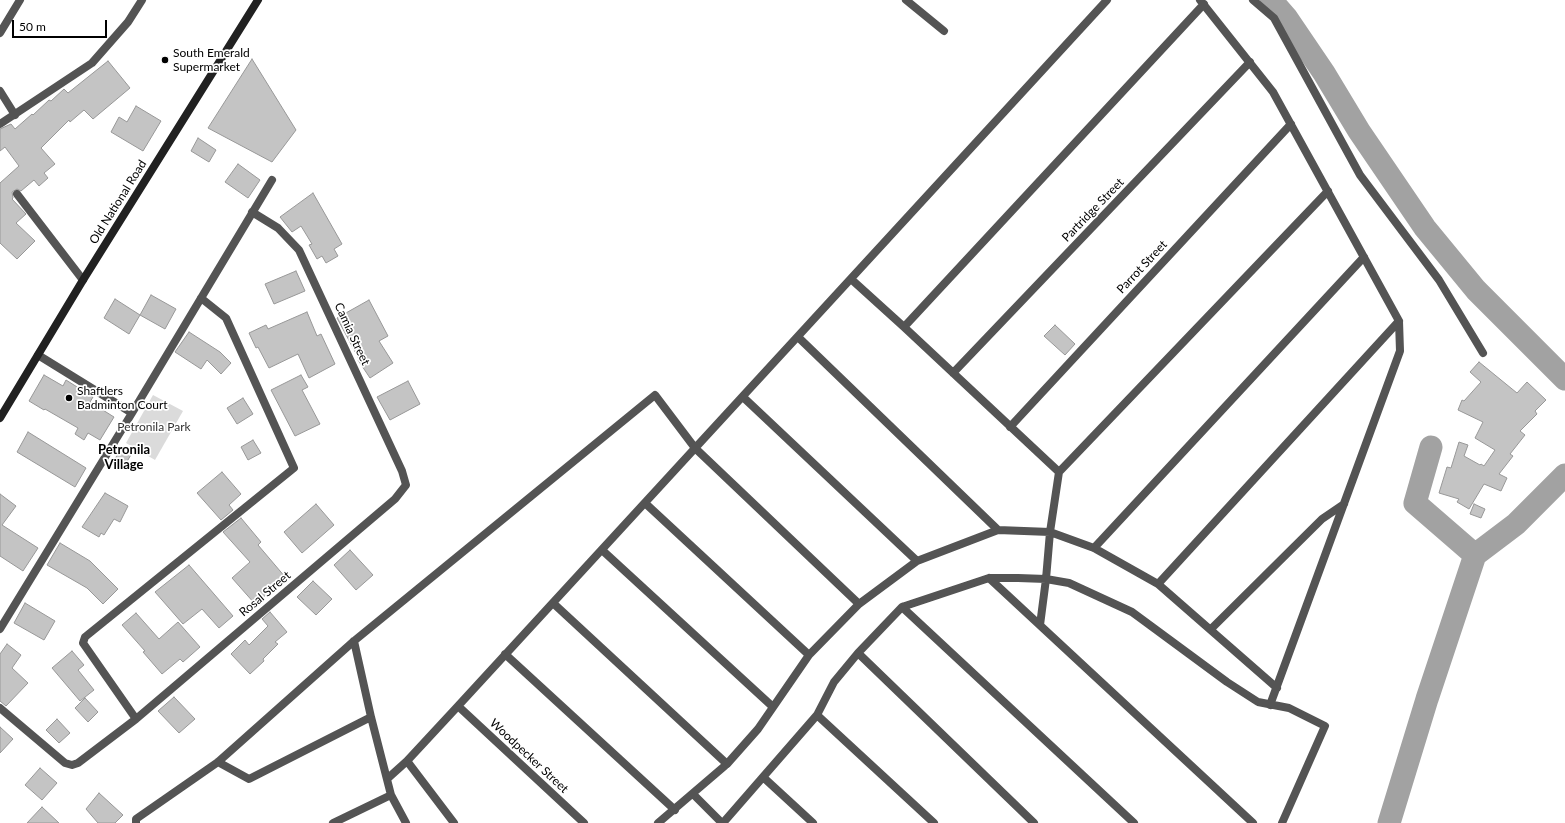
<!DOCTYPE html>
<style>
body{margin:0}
#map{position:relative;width:1565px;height:823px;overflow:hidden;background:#fff;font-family:Lato,sans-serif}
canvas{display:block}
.scale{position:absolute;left:12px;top:20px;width:95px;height:18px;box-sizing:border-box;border:2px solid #000;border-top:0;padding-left:5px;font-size:12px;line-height:14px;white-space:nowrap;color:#000;-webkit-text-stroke:3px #fff;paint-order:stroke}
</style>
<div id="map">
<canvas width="1565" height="823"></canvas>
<div class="scale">50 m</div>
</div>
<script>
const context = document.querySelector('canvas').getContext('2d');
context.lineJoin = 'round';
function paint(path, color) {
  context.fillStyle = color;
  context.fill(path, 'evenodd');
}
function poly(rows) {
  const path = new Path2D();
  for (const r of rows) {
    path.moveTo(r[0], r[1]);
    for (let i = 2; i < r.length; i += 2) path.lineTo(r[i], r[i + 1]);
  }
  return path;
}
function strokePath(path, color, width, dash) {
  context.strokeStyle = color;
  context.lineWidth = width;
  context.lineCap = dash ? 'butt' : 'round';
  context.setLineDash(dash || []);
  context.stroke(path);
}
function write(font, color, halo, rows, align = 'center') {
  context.font = font + ' Lato,sans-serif';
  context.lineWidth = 3.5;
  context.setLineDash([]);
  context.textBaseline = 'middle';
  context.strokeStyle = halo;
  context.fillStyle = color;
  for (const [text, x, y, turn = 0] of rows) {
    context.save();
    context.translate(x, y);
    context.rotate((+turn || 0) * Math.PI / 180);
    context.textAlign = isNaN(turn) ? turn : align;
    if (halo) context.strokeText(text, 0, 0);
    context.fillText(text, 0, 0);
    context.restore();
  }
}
const green = poly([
 [153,395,183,411,155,460,126,443]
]);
const river = poly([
 [1271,0,1286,17,1324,73,1359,131,1425,228,1476,290,1565,379],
 [1431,447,1415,503,1475,555,1516,524,1565,475],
 [1389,823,1427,699,1475,555]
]);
const building = poly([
 [252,59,296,130,272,162,208,128,252,59],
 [108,61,130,88,93,119,84,110,70,122,69,120,41,148,55,164,44,173,48,178,39,186,34,180,21,191,17,189,12,192,13,198,12,199,26,214,16,223,35,241,17,259,0,243,0,183,19,166,5,147,0,151,0,129,11,124,15,129,32,114,33,115,49,100,51,101,64,89,68,93,108,61],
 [136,106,161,121,143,151,111,132,119,117,127,122,136,106],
 [198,138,216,150,209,162,191,151,198,138],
 [238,164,260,180,248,198,225,182,238,164],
 [313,193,342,244,334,249,338,256,326,263,322,256,317,259,309,245,312,244,301,226,292,232,280,217,313,193],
 [296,271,305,291,274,304,265,284,296,271],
 [151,295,176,309,165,329,140,315,151,295],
 [115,299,140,315,129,334,104,318,115,299],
 [369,300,388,336,379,341,393,363,370,378,358,360,359,359,337,318,369,300],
 [307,312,317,336,321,334,335,364,309,378,298,354,269,368,258,347,256,348,249,333,266,325,268,329,307,312],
 [1055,325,1075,344,1065,355,1044,336,1055,325],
 [189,332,220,352,231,363,221,374,207,360,201,369,175,352,189,332],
 [1479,362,1517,393,1527,382,1546,400,1535,411,1537,414,1520,431,1525,435,1510,454,1513,456,1499,474,1507,478,1501,491,1484,484,1469,509,1457,502,1459,499,1439,493,1447,467,1451,468,1459,442,1468,445,1464,456,1480,465,1481,464,1484,466,1495,450,1475,438,1483,422,1458,410,1462,400,1464,401,1481,382,1470,372,1479,362],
 [44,375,63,386,66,380,93,397,90,402,114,417,100,440,88,433,84,440,75,434,78,428,45,409,44,410,29,401,44,375],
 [301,375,308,387,302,390,320,424,295,436,271,390,301,375],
 [408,381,420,404,390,420,377,397,408,381],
 [243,398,253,414,237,424,227,408,243,398],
 [28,432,86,468,75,487,17,452,28,432],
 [253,440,261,453,248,460,241,447,253,440],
 [121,448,132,453,125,465,115,459,121,448],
 [222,472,241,494,229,505,233,510,221,520,197,493,222,472],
 [105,493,128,506,120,522,114,519,104,535,101,533,99,537,82,527,105,493],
 [0,494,16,506,2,525,38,548,23,571,0,556,0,494],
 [316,504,334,525,302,553,284,532,316,504],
 [1474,504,1485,509,1481,518,1470,514,1474,504],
 [241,518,261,542,258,545,286,578,255,604,232,578,250,562,223,532,241,518],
 [60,543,90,561,118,589,103,604,87,588,47,565,60,543],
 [350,550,373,575,356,590,334,565,350,550],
 [189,565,233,616,219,628,202,609,183,624,155,592,189,565],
 [313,581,332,599,316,615,297,597,313,581],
 [25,603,55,621,44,640,14,623,25,603],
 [270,612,287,632,275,642,278,644,263,659,264,661,250,674,231,654,245,640,249,645,268,626,262,619,270,612],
 [136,613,159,639,178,622,200,647,183,662,180,659,162,674,143,652,145,651,122,625,136,613],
 [7,644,21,655,12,668,28,683,6,706,0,701,0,654,7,644],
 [72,651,84,665,78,670,94,690,80,701,52,668,72,651],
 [174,697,195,719,179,733,158,711,174,697],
 [85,698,98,712,88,722,75,708,85,698],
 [57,719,70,733,59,743,46,730,57,719],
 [0,727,13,739,0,753,0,727],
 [40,768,57,783,42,800,25,785,40,768],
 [99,793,123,815,115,823,98,823,86,809,99,793],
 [42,807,59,823,27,823,42,807]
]);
const street = poly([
 [906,0,944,31],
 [1200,0,1273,92,1399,321,1400,351,1270,705],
 [1253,0,1274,18,1360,175,1439,280,1483,353],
 [0,33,20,0],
 [0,91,15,115],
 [0,124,92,63,128,22,142,0],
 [17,194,83,280],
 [851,279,904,327,1059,472,1050,532,1046,579,1040,625],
 [904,327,1204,4],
 [798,337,998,530],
 [38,355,132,413],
 [953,373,1250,62],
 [743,397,917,561],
 [1010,427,1291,124],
 [1059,472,1328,191],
 [645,503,809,655],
 [1094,548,1364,257],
 [602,550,773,707],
 [989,578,1253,823],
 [1158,584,1399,321],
 [553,603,727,764],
 [902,607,1134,823],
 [0,629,132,413,272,180],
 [1211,629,1322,519,1344,504],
 [354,641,371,717,391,795,406,823],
 [858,653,1034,823],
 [505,654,675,810],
 [458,706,584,823],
 [0,708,65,763,72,765,78,763,136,719,395,499,406,485,402,471,299,250,278,228,252,212],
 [817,715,934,823],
 [136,719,83,643,85,637,294,468,226,318,201,298],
 [407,761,454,823],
 [218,762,249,779,371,717],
 [763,777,813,823],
 [387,779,407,761,458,706,1107,0],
 [693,794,722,823],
 [136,823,136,819,218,762,354,641,655,395,695,448,859,604],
 [333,823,391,795],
 [658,823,727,764,758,729,809,655,859,604,917,561,998,530,1050,532,1094,548,1158,584,1277,688],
 [723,823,817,715,834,682,858,653,902,607,989,578,1018,578,1046,579,1069,583,1132,612,1227,682,1258,702,1289,708,1325,726,1282,823]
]);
const secondary = poly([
 [0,418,83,280,258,0]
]);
const markers = [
 [165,60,4,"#000"],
 [69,398,4,"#000"]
];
const poiNames = [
 ["South Emerald",173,53],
 ["Supermarket",173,67],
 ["Shaftlers",77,391],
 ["Badminton Court",77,405]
];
const streetNames = [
 ["Old National Road",118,202,-58],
 ["Partridge Street",1093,210,-46],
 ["Parrot Street",1142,267,-47],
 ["Camia Street",352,334,65],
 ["Rosal Street",265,594,-40],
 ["Woodpecker Street",529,756,43]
];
const parkNames = [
 ["Petronila Park",154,427]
];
const neighbourhoodNames = [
 ["Petronila",124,450],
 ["Village",124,465]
];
paint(green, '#dbdbdb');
strokePath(river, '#a2a2a2', 23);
paint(building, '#c4c4c4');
strokePath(building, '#989898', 1);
strokePath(street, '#545454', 8);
strokePath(secondary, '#212121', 8);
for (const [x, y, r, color] of markers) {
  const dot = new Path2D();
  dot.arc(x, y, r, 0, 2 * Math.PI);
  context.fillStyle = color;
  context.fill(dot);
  strokePath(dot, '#fff', 1.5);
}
write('12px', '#000', '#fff', poiNames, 'left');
write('12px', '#000', '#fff', streetNames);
write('12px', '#323232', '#fff', parkNames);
write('bold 13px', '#000', '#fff', neighbourhoodNames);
</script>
